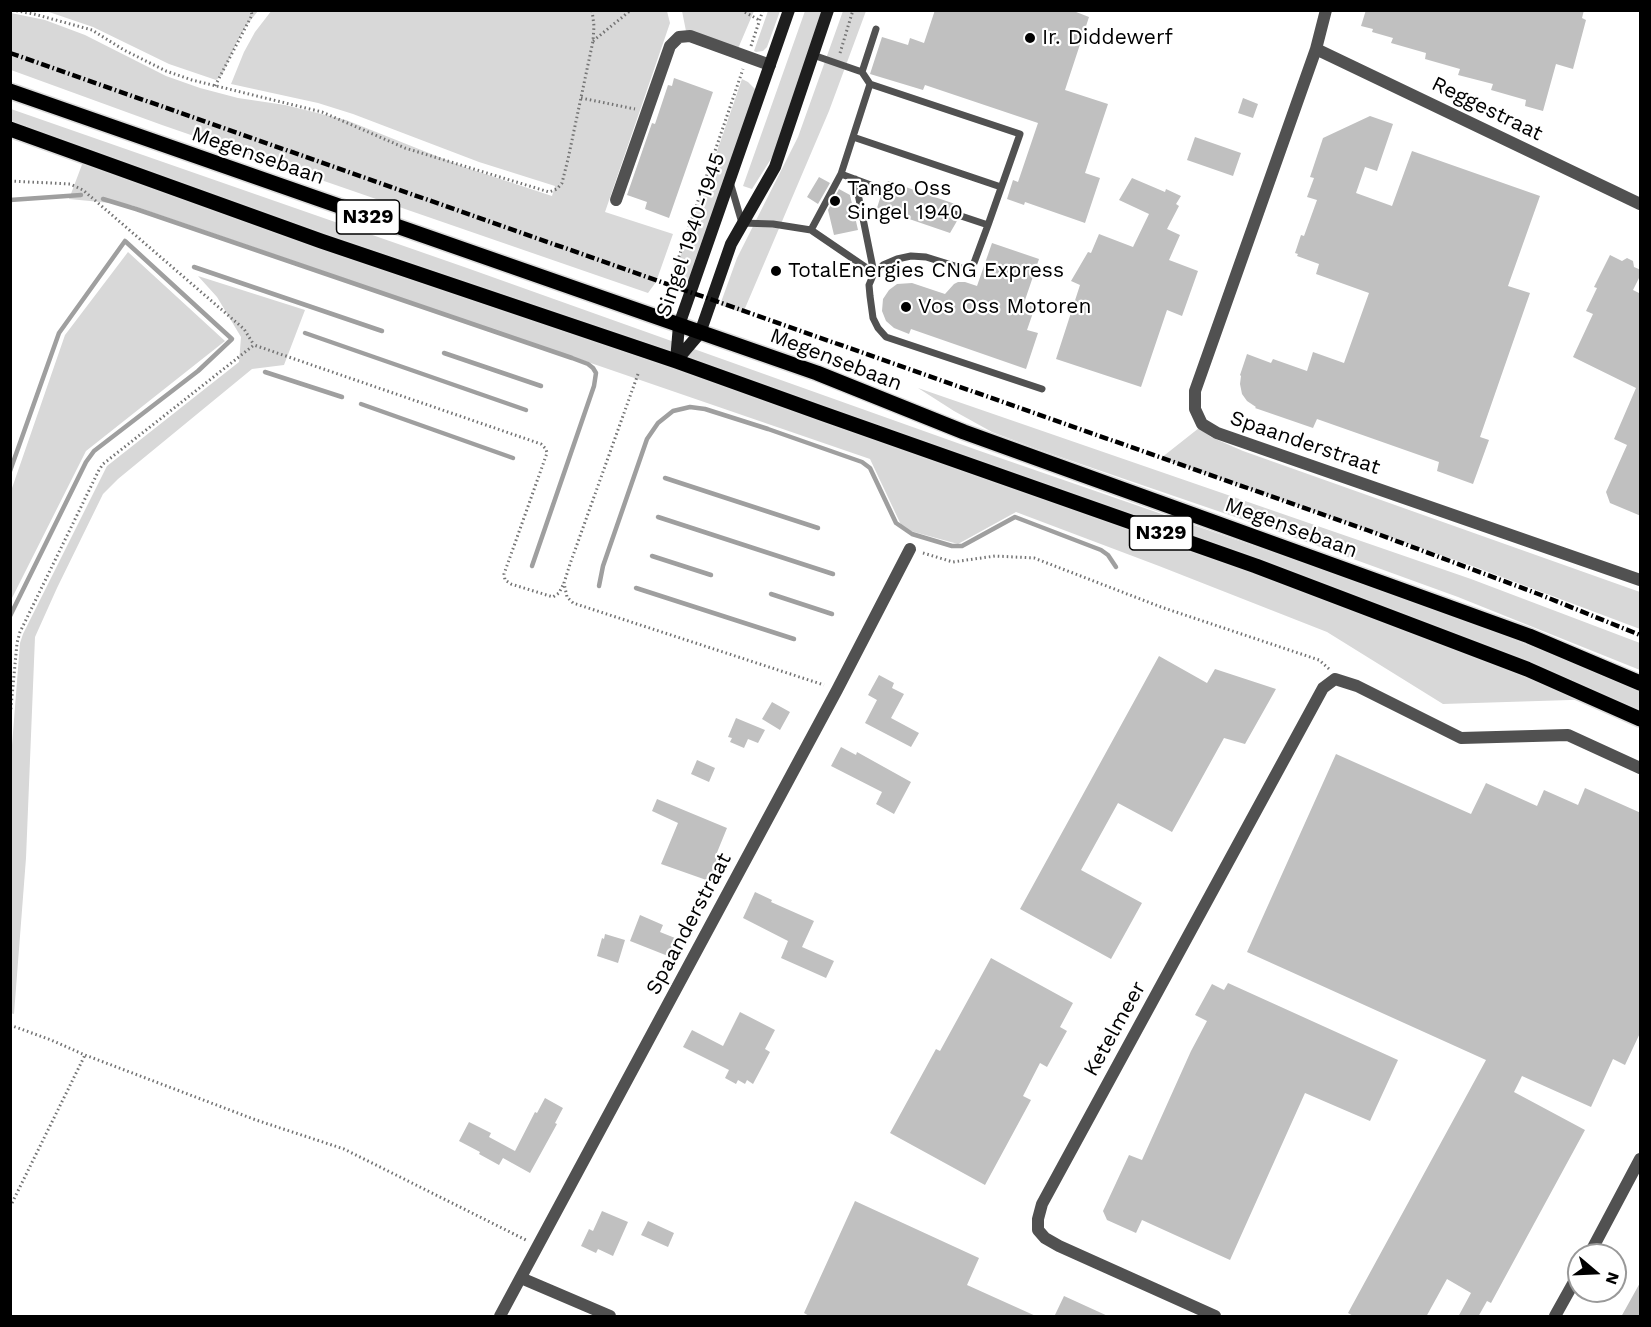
<!DOCTYPE html>
<style>
body{margin:0}
#map{position:relative;width:1651px;height:1327px;overflow:hidden;background:#fff;font-family:"Work Sans",sans-serif}
canvas{display:block}
.frame{position:absolute;inset:0;border:12px solid #000;pointer-events:none}
.north{position:absolute;left:1567px;top:1243px;width:60px;height:60px;box-sizing:border-box;background:#fff;border:2px solid #999;border-radius:50%;rotate:109deg;font-size:16px;font-weight:700;line-height:24px;text-align:center;color:#000}
.north::after{content:'';display:block;margin:auto;width:21px;height:27px;background:#000;clip-path:polygon(50% 0,100% 100%,50% 72%,0 100%)}
</style>
<div id="map">
<canvas width="1651" height="1327"></canvas>
<div class="frame"></div>
<div class="north">N</div>
</div>
<script>
const context = document.querySelector('canvas').getContext('2d');
context.lineJoin = 'round';
function paint(path, color) {
  context.fillStyle = color;
  context.fill(path, 'evenodd');
}
function poly(rows) {
  const path = new Path2D();
  for (const r of rows) {
    path.moveTo(r[0], r[1]);
    for (let i = 2; i < r.length; i += 2) path.lineTo(r[i], r[i + 1]);
  }
  return path;
}
function strokePath(path, color, width, dash) {
  context.strokeStyle = color;
  context.lineWidth = width;
  context.lineCap = dash ? 'butt' : 'round';
  context.setLineDash(dash || []);
  context.stroke(path);
}
function write(font, color, halo, rows, align = 'center') {
  context.font = font + ' "Work Sans",sans-serif';
  context.lineWidth = 4.5;
  context.setLineDash([]);
  context.textBaseline = 'middle';
  context.strokeStyle = halo;
  context.fillStyle = color;
  for (const [text, x, y, turn = 0] of rows) {
    context.save();
    context.translate(x, y);
    context.rotate((+turn || 0) * Math.PI / 180);
    context.textAlign = isNaN(turn) ? turn : align;
    if (halo) context.strokeText(text, 0, 0);
    context.fillText(text, 0, 0);
    context.restore();
  }
}
const green = poly([
 [272,10,667,11,670,23,605,212,673,234,656,282,648,293,162,125,11,70,11,13,45,20,85,35,166,76,200,88,238,98,285,105,346,120,464,167,552,196,555,186,479,162,353,114,318,103,231,84,244,52,255,32],
 [46,11,258,11,246,26,237,42,222,75,216,80,169,64,93,27],
 [682,11,754,11,734,58,688,41],
 [768,11,780,11,767,47,763,51,756,52,754,51],
 [805,11,827,11,789,123,771,159,752,189,743,186],
 [843,11,866,11,829,111,743,313,720,305,737,258,798,137],
 [742,79,748,82,757,91,685,293,670,287],
 [11,109,467,268,977,450,1433,608,1640,689,1640,715,1602,699,1443,704,1327,632,1159,566,1016,512,958,544,903,529,870,459,131,205,69,199,86,154,11,128],
 [128,252,225,341,86,451,11,600,11,491,65,335],
 [198,276,305,310,284,365,252,369,118,479,103,494,57,588,35,637,26,858,14,1014,10,1013,10,771,20,643,23,634,107,466,239,362,241,337,217,297],
 [918,388,1471,579,1640,643,1640,670,1458,597,1276,531,1037,449,992,432,954,411],
 [1199,428,1211,437,1243,451,1640,592,1640,629,1475,567,1161,458]
]);
const stream = poly([
 [103,199,136,209,572,358,588,364,593,368,596,373,594,386,532,566],
 [10,200,81,195],
 [194,267,382,331],
 [305,333,526,410],
 [444,353,541,386],
 [265,372,342,397],
 [361,404,513,458],
 [10,471,59,333,125,241,232,339,198,371,94,451,86,462,10,616],
 [665,478,818,528],
 [658,517,833,574],
 [652,556,711,575],
 [599,586,603,566,647,439,658,423,673,411,690,407,705,409,768,429,862,462,870,468,896,523,912,534,952,546,962,546,1015,517,1101,550,1108,555,1116,567],
 [636,588,794,639],
 [771,594,832,614]
]);
const building = poly([
 [935,10,1071,10,1089,17,1065,90,1108,104,1085,173,1100,178,1085,223,1025,202,1024,205,1007,199,1013,180,1018,182,1038,123,925,85,923,90,870,74,882,37,908,45,910,38,924,43],
 [1366,10,1584,10,1582,18,1586,20,1573,69,1556,64,1543,111,1525,106,1526,100,1491,90,1493,84,1458,75,1460,69,1425,59,1426,53,1391,43,1393,38,1372,32,1373,29,1361,26],
 [674,78,713,92,669,218,645,209,647,202,627,195,652,123,655,124,668,85,672,86],
 [1243,98,1258,104,1253,118,1238,113],
 [1370,116,1393,124,1377,171,1365,167,1356,193,1392,206,1412,151,1540,196,1508,286,1530,293,1480,437,1489,440,1473,484,1437,471,1439,462,1317,419,1313,428,1255,408,1256,407,1247,401,1242,394,1240,384,1241,376,1240,375,1247,354,1271,363,1273,359,1307,371,1313,352,1344,363,1369,293,1316,274,1319,264,1297,256,1298,254,1295,253,1301,235,1304,236,1317,200,1307,197,1314,178,1310,177,1323,138],
 [1195,137,1241,153,1233,176,1187,160],
 [819,177,830,183,818,204,807,197],
 [1132,178,1165,192,1166,189,1181,196,1176,204,1179,206,1167,229,1180,235,1169,260,1198,271,1182,316,1167,310,1141,387,1056,359,1080,285,1071,281,1088,252,1091,253,1099,234,1133,247,1149,214,1119,200],
 [888,181,958,205,956,209,952,209,950,213,951,218,957,221,950,233,877,208,881,195,885,195,889,192,889,189,886,185],
 [839,189,850,195,858,230,834,235,828,210],
 [992,243,1039,259,1024,303,1035,307,1027,330,1038,333,1026,369,911,329,909,334,894,328,886,321,882,311,883,299,889,290,897,284,912,283,945,294,954,284,958,282,965,282,977,286],
 [1610,255,1622,261,1627,258,1633,261,1634,267,1641,270,1641,274,1633,290,1641,294,1641,516,1610,503,1606,492,1627,445,1614,439,1636,388,1573,357,1593,314,1586,311,1597,288,1594,287],
 [1159,656,1207,683,1215,669,1276,689,1245,744,1224,738,1172,832,1118,803,1081,870,1142,903,1111,959,1020,909],
 [879,675,894,683,892,688,904,694,891,718,919,733,911,747,865,723,877,700,868,695],
 [772,702,790,712,780,730,762,719],
 [736,718,765,730,758,743,748,739,744,748,730,742,732,738,728,737],
 [841,747,856,755,857,752,911,782,894,814,876,804,882,792,831,766],
 [1336,754,1471,814,1486,783,1537,806,1544,790,1578,805,1585,788,1641,813,1641,1031,1625,1065,1613,1059,1591,1107,1522,1076,1514,1092,1585,1130,1491,1303,1487,1301,1478,1317,1458,1317,1471,1293,1447,1279,1426,1317,1355,1317,1348,1313,1486,1060,1247,952],
 [697,760,715,768,709,782,691,774],
 [657,799,727,828,716,855,723,858,712,882,661,864,678,823,652,811],
 [755,892,772,900,771,902,814,921,802,947,834,961,826,978,781,958,788,941,743,918],
 [640,915,663,925,660,932,675,938,668,956,630,941],
 [605,934,625,940,618,963,597,956,602,938,604,939],
 [991,958,1073,1003,1060,1027,1067,1031,1047,1067,1040,1063,1023,1096,1031,1100,985,1185,890,1133,936,1049,940,1051],
 [1228,983,1398,1060,1370,1121,1305,1093,1230,1260,1142,1220,1136,1233,1107,1220,1103,1211,1129,1155,1142,1160,1191,1051,1207,1021,1195,1015,1212,984,1224,990],
 [740,1012,775,1030,765,1049,770,1052,753,1084,747,1080,745,1084,738,1080,736,1084,725,1078,729,1070,683,1047,692,1030,723,1046],
 [545,1098,563,1108,555,1123,557,1124,530,1173,503,1158,499,1165,479,1154,480,1152,459,1141,469,1122,491,1133,489,1137,515,1151,535,1112,537,1113],
 [855,1201,979,1258,967,1285,1038,1317,811,1317,804,1313],
 [602,1211,628,1222,613,1256,598,1249,596,1253,581,1246,589,1229,593,1231],
 [648,1221,674,1233,668,1247,641,1235],
 [1641,1281,1641,1317,1621,1317],
 [1064,1296,1110,1317,1054,1317]
]);
const path = poly([
 [12,10,34,14,92,30,124,50,166,71,192,80,322,112,405,148,549,192,557,189,562,183,568,159,593,41,594,26,592,10],
 [741,10,759,20],
 [593,41,631,10],
 [751,46,763,10],
 [840,53,853,10],
 [215,86,252,15,251,10],
 [581,98,635,109],
 [10,181,70,184,83,190,244,329,254,345],
 [673,274,743,69],
 [638,374,570,564,564,583,567,597,573,603,824,685],
 [923,553,953,562,995,556,1034,558,1161,607,1319,660,1329,669],
 [10,718,17,643,20,632,99,470,103,464,254,345,541,444,546,449,547,453,504,574,505,580,511,584,553,597,559,593,564,583],
 [10,1025,51,1040,85,1055,256,1120,344,1149,526,1240],
 [10,1207,85,1055]
]);
const service = poly([
 [862,72,876,29],
 [870,84,1020,134,988,225,955,214],
 [853,137,1001,187],
 [841,174,884,190],
 [855,179,874,273,869,285,870,296,873,318,878,328,886,337,1042,389],
 [730,182,742,223,773,224,811,230,841,174,870,84,862,72,813,55],
 [811,230,874,273,883,265,897,259,911,256,926,257,971,271,988,225]
]);
const minor = poly([
 [1326,10,1316,49,1195,391,1195,409,1202,424,1217,433,1640,580],
 [1316,49,1640,204],
 [616,200,670,46,679,37,690,36,770,65],
 [1589,1255,1640,1159],
 [521,1278,610,1316],
 [500,1316,837,690,910,549],
 [1215,1316,1059,1246,1045,1238,1038,1230,1038,1219,1042,1204,1323,688,1335,679,1357,686,1461,738,1568,735,1640,768],
 [1555,1316,1579,1273]
]);
const secondary = poly([
 [676,361,700,333,731,244,775,167,828,10],
 [676,361,679,325,789,10]
]);
const primary = poly([
 [10,91,817,373,964,432,1529,636,1640,683],
 [10,129,321,241,676,361,821,413,1256,566,1527,669,1640,719]
]);
const rail = poly([
 [10,53,1367,530,1541,595,1640,635]
]);
const markers = [
 [1030,38,6,"#000"],
 [835,201,6,"#000"],
 [776,271,6,"#000"],
 [906,307,6,"#000"]
];
const shields = [
 [368,217,63],
 [1161,533,63]
];
const shieldNames = [
 ["N329",368,217],
 ["N329",1161,533]
];
const poiNames = [
 ["Ir. Diddewerf",1042,38],
 ["Tango Oss",847,189],
 ["Singel 1940",847,213],
 ["TotalEnergies CNG Express",788,271],
 ["Vos Oss Motoren",918,307]
];
const streetNames = [
 ["Reggestraat",1487,109,26],
 ["Megensebaan",258,156,19],
 ["Singel 1940-1945",691,235,-71],
 ["Megensebaan",836,360,21],
 ["Spaanderstraat",1305,443,19],
 ["Megensebaan",1291,528,20],
 ["Spaanderstraat",689,924,-62],
 ["Ketelmeer",1115,1029,-61]
];
paint(green, '#d8d8d8');
strokePath(stream, '#9f9f9f', 4.5);
paint(building, '#c0c0c0');
strokePath(primary, '#dbdbdb', 18);
strokePath(path, '#737373', 3, [1.5, 3]);
strokePath(service, '#515151', 7);
strokePath(minor, '#515151', 12);
strokePath(secondary, '#1e1e1e', 12);
strokePath(primary, '#000', 15);
strokePath(rail, '#000', 4.5, [9, 3, 1.5, 3]);
for (const [x, y, r, color] of markers) {
  const dot = new Path2D();
  dot.arc(x, y, r, 0, 2 * Math.PI);
  context.fillStyle = color;
  context.fill(dot);
  strokePath(dot, '#fff', 2);
}
for (const [x, y, w] of shields) {
  const box = new Path2D();
  box.roundRect(x - w / 2, y - 17, w, 34, 4.5);
  context.fillStyle = '#fff';
  context.fill(box);
  strokePath(box, '#000', 1.5);
}
write('bold 20px', '#000', null, shieldNames);
write('21px', '#000', '#fff', poiNames, 'left');
write('21px', '#000', '#fff', streetNames);
</script>
